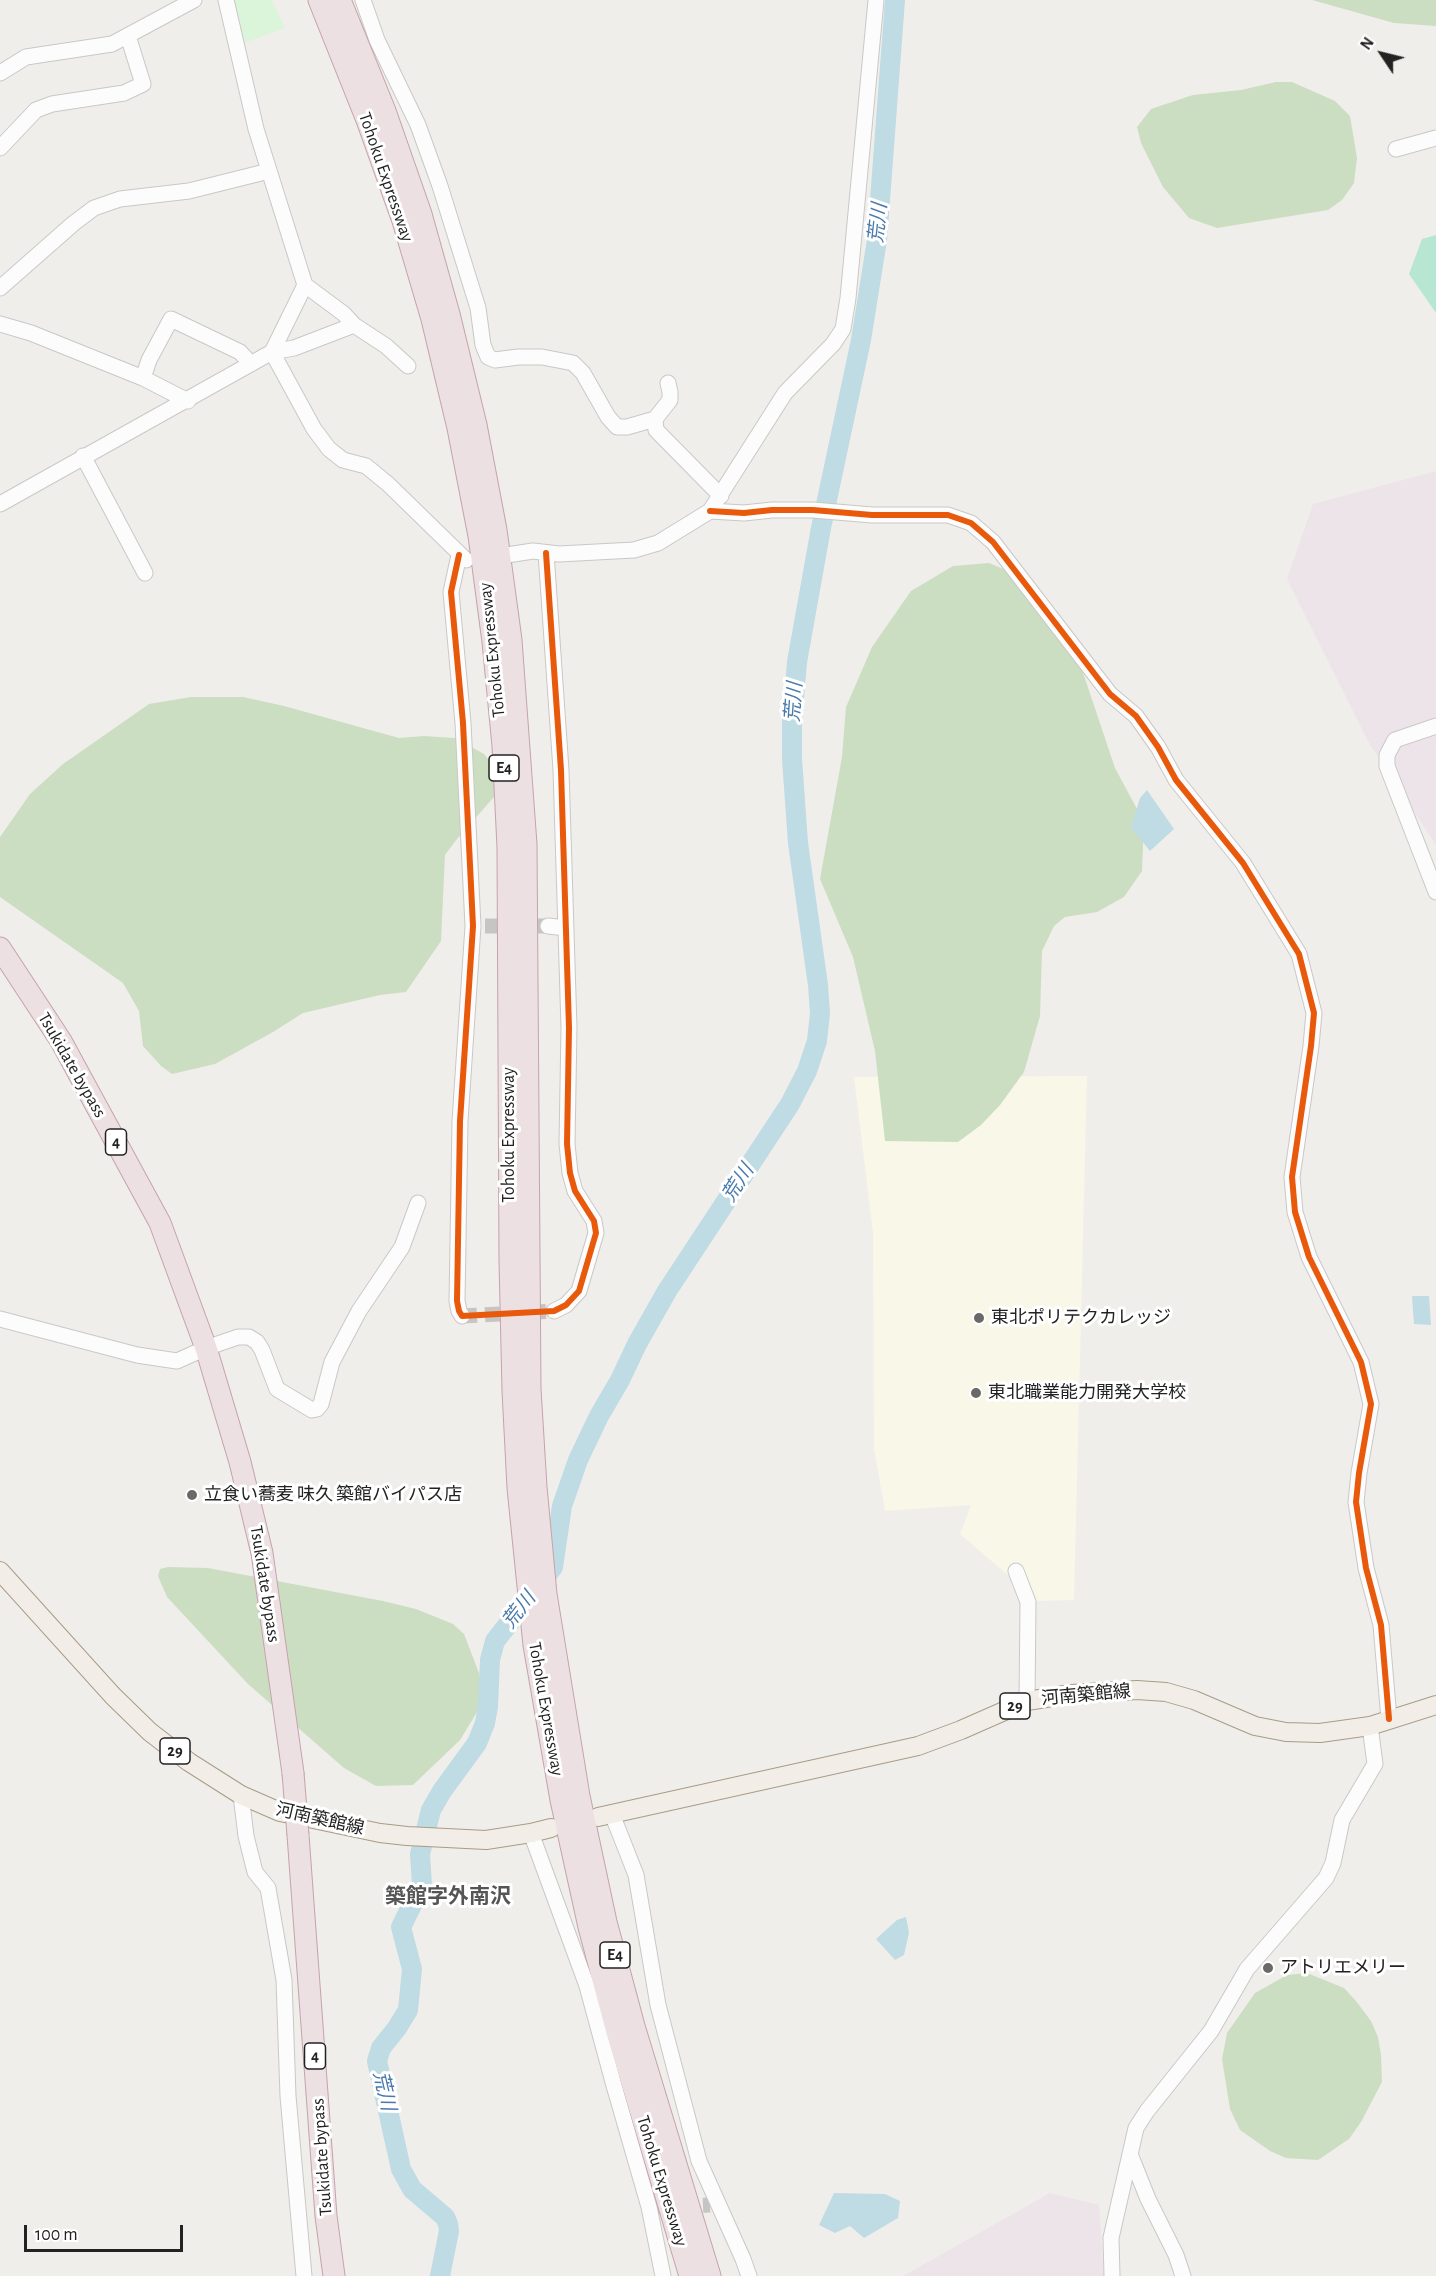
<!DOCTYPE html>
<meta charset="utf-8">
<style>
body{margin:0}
#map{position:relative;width:1436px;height:2276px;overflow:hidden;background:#f0eeeb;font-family:"Alegreya Sans",sans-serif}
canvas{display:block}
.north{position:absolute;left:1352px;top:24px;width:60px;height:60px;-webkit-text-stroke:4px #fff;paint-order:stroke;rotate:305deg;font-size:16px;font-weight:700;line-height:24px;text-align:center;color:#222}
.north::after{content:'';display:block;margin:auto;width:21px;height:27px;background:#222;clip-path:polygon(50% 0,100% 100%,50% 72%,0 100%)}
.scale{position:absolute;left:24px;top:2225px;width:159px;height:27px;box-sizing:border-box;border:3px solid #222;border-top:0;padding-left:8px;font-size:18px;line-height:21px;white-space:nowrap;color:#222;-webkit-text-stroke:4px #fff;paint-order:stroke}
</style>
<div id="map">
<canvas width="1436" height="2276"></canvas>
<div class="north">N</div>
<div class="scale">100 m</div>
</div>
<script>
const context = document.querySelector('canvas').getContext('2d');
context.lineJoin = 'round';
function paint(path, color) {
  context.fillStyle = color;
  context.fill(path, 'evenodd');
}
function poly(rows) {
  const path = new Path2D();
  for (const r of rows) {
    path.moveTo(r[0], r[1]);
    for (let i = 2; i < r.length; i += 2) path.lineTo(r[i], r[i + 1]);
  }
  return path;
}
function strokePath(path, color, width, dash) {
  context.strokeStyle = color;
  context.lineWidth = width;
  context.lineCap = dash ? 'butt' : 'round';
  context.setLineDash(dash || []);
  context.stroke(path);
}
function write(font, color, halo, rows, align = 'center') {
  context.font = font + ' "Alegreya Sans","Noto Sans JP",sans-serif';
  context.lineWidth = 6;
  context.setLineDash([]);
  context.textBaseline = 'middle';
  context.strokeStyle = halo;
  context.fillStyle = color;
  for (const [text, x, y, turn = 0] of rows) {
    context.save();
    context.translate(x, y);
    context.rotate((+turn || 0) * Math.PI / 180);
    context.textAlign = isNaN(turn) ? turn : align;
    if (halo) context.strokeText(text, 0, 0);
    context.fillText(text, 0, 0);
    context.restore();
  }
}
const industrial = poly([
 [1436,471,1436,845,1369,743,1287,579,1313,504],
 [1050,2193,1099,2205,1104,2276,903,2276]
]);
const education = poly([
 [1087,1076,1074,1600,1038,1601,960,1534,971,1505,885,1511,874,1449,873,1233,854,1077]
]);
const forest = poly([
 [1312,0,1436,0,1436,26,1394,23],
 [1276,82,1292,82,1335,101,1350,116,1357,158,1354,183,1342,200,1328,210,1217,228,1189,218,1163,187,1141,143,1137,127,1151,109,1193,95,1241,90],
 [989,563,1027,579,1068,628,1115,768,1144,822,1142,871,1124,897,1097,912,1065,917,1054,926,1042,951,1040,1016,1024,1072,1000,1105,981,1125,958,1142,885,1141,875,1051,853,957,820,879,842,757,846,707,872,647,911,591,953,566],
 [191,697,243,697,284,706,399,738,424,736,455,738,484,754,499,773,494,797,457,839,445,855,441,941,406,992,380,995,303,1013,273,1032,215,1064,172,1074,161,1066,143,1046,139,1011,123,983,0,897,0,837,30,794,63,764,149,704],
 [168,1567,208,1568,383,1601,416,1609,453,1624,464,1634,479,1673,483,1693,482,1704,460,1740,413,1785,376,1786,344,1768,248,1684,167,1597,158,1576,160,1569],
 [1307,1973,1344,1988,1356,2001,1371,2021,1378,2037,1381,2055,1382,2082,1361,2122,1349,2139,1318,2160,1286,2158,1270,2151,1240,2130,1230,2109,1222,2059,1227,2033,1255,1993,1287,1975]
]);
const park = poly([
 [232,0,272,0,285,28,241,44]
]);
const pitch = poly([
 [1436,235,1436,313,1409,274,1422,239]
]);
const water = poly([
 [1147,790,1174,829,1150,851,1131,828,1140,798],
 [1412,1296,1429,1296,1431,1325,1414,1324],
 [906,1917,909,1933,904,1955,895,1960,876,1939,897,1920],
 [834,2193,885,2194,900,2201,898,2218,864,2238,850,2226,835,2233,819,2225]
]);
const river = poly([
 [440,2276,449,2231,448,2224,445,2217,412,2189,401,2169,377,2061,381,2048,397,2028,408,2010,412,1969,401,1927,422,1885,420,1854,431,1810,442,1791,477,1743,485,1723,488,1707,490,1660,495,1641,553,1567,562,1506,578,1460,599,1416,620,1380,637,1344,667,1291,790,1104,807,1071,817,1041,820,1013,818,985,798,843,792,759,792,722,797,662,821,528,861,340,877,240,895,0]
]);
const minorTunnel = poly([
 [485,926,548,926],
 [462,1316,554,1311],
 [657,2207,710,2205]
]);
const minor = poly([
 [363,0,377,40,418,125,440,186,478,308,483,345,488,357,495,360,518,357,542,357,573,363,583,373,608,417,617,427,627,427,655,419],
 [0,73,26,57,112,44,194,0],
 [0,148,36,110,52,104,124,93,143,84,128,36],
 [1396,149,1436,138],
 [305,285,344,314,354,325,386,346,408,366],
 [0,288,74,223,94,208,120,199,189,191,269,171],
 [0,324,31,333,143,378,188,401],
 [354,325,294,348,272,352,314,429,329,449,343,460,366,466,388,484,466,560],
 [143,378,149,360,171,319,240,352,251,364],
 [668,383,670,392,670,400,655,419,656,430,721,496],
 [83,456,145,573],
 [0,504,272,352,305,285,256,129,226,0],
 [710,511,744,513,772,510,813,510,872,515,948,515,971,523,993,542,1110,694,1136,716,1158,747,1176,780,1243,863,1299,954,1314,1013,1311,1046,1292,1177,1295,1212,1309,1257,1361,1362,1371,1404,1359,1473,1356,1502,1366,1568,1381,1625,1389,1719],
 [546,553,561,770,569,1028,567,1144,570,1173,575,1191,594,1221,596,1233,579,1291,566,1305,554,1311],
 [459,555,451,592,463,723,473,926,460,1121,457,1301,459,1311,462,1316],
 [507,555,533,551,559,554,634,550,658,543,710,511,785,393,833,344,843,329,848,298,876,0],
 [1436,726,1395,740,1387,755,1387,766,1436,892],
 [548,926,566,928],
 [0,1319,137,1355,177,1361,206,1348,238,1337,249,1337,257,1342,262,1350,277,1389,312,1410,317,1409,321,1404,332,1362,359,1311,402,1247,418,1203],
 [1016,1571,1028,1602,1027,1701],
 [241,1795,246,1836,255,1872,268,1888,284,1980,288,2096,304,2276],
 [612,1814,636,1875,658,2005,699,2161,743,2259,749,2276],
 [531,1833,587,1986,613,2082,649,2207,663,2276],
 [1130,2154,1148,2199,1176,2255,1183,2276],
 [1112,2276,1111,2238,1136,2128,1147,2111,1211,2031,1247,1969,1326,1878,1333,1863,1342,1820,1375,1764,1370,1726]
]);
const major = poly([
 [0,1571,113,1696,150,1732,189,1762,241,1795,280,1812,380,1833,407,1836,486,1840,531,1833,551,1828],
 [598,1817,918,1746,961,1730,1027,1701,1071,1694,1137,1690,1166,1692,1194,1700,1255,1726,1286,1732,1320,1733,1370,1726,1436,1705]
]);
const highway = poly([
 [319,0,367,120,403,221,432,319,458,428,479,536,493,642,503,746,508,847,510,1261,513,1391,518,1488,534,1645,561,1800,589,1927,617,2032,690,2276],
 [340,0,385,111,421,214,449,314,476,425,496,530,511,640,526,844,530,1389,536,1487,546,1594,579,1796,606,1922,634,2026,710,2276],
 [0,948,61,1041,160,1223,206,1348,240,1462,262,1553,293,1773],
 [298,1835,326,2216,334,2276]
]);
const highwayBridge = poly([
 [293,1773,298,1835]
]);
const cycleway = poly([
 [710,511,744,513,772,510,813,510,872,515,948,515,971,523,993,542,1110,694,1136,716,1158,747,1176,780,1243,863,1299,954,1314,1013,1311,1046,1292,1177,1295,1212,1309,1257,1361,1362,1371,1404,1359,1473,1356,1502,1366,1568,1381,1625,1389,1719],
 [459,555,451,592,463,723,473,926,460,1121,457,1301,459,1311,462,1316,554,1311,566,1305,579,1291,596,1233,594,1221,575,1191,570,1173,567,1144,569,1028,561,770,546,553]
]);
const markers = [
 [979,1318,6,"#6a6968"],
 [976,1393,6,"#6a6968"],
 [192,1495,6,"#6a6968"],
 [1268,1968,6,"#6a6968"]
];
const shields = [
 [504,768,30],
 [116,1142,21],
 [1015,1706,30],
 [175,1751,30],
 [615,1955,30],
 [315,2056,21]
];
const shieldNames = [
 ["E4",504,768],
 ["4",116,1142],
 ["29",1015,1706],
 ["29",175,1751],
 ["E4",615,1955],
 ["4",315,2056]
];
const streetNames = [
 ["Tohoku Expressway",386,177,71],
 ["Tohoku Expressway",492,650,-96],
 ["Tsukidate bypass",72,1065,60],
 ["Tohoku Expressway",509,1135,-90],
 ["Tsukidate bypass",265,1584,81],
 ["河南築館線",1086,1695,-5],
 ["Tohoku Expressway",546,1709,80],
 ["河南築館線",320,1819,13],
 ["Tsukidate bypass",322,2157,-94],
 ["Tohoku Expressway",662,2181,73]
];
const poiNames = [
 ["東北ポリテクカレッジ",991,1318],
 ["東北職業能力開発大学校",988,1393],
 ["立食い蕎麦 味久 築館バイパス店",204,1495],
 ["アトリエメリー",1280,1968]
];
const waterNames = [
 ["荒川",878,223,-84],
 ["荒川",794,702,-86],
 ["荒川",738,1183,-57],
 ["荒川",519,1610,-52],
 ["荒川",384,2091,77]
];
const quarterNames = [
 ["築館字外南沢",448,1897]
];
paint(industrial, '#ede4e9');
paint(education, '#f8f7e8');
paint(forest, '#cbdec1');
paint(park, '#daf5da');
paint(pitch, '#b7e6d2');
paint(water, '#bfdbe3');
strokePath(river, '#bfdbe3', 20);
strokePath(minorTunnel, '#c7c5c3', 15, [15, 8]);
strokePath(minor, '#c9c8c7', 17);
strokePath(major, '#a79c86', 20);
strokePath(highway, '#c5a2ac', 23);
strokePath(minor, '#fdfcfc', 15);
strokePath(major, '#f3ede7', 18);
strokePath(highway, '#ece0e2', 21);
strokePath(highwayBridge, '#c5a2ac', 23, []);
strokePath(highwayBridge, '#ece0e2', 21);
strokePath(cycleway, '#e8590c', 6);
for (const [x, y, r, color] of markers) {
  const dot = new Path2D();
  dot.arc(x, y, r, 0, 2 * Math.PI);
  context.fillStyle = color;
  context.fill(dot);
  strokePath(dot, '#fff', 2);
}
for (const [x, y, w] of shields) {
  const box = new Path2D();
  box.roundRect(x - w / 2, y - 13, w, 26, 4.5);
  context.fillStyle = '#fff';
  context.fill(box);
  strokePath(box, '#222', 1.5);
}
write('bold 16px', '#222', null, shieldNames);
write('18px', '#222', '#fff', streetNames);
write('18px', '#222', '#fff', poiNames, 'left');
write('italic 20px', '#4a7aab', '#fff', waterNames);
write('bold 21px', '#555', '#fff', quarterNames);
</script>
